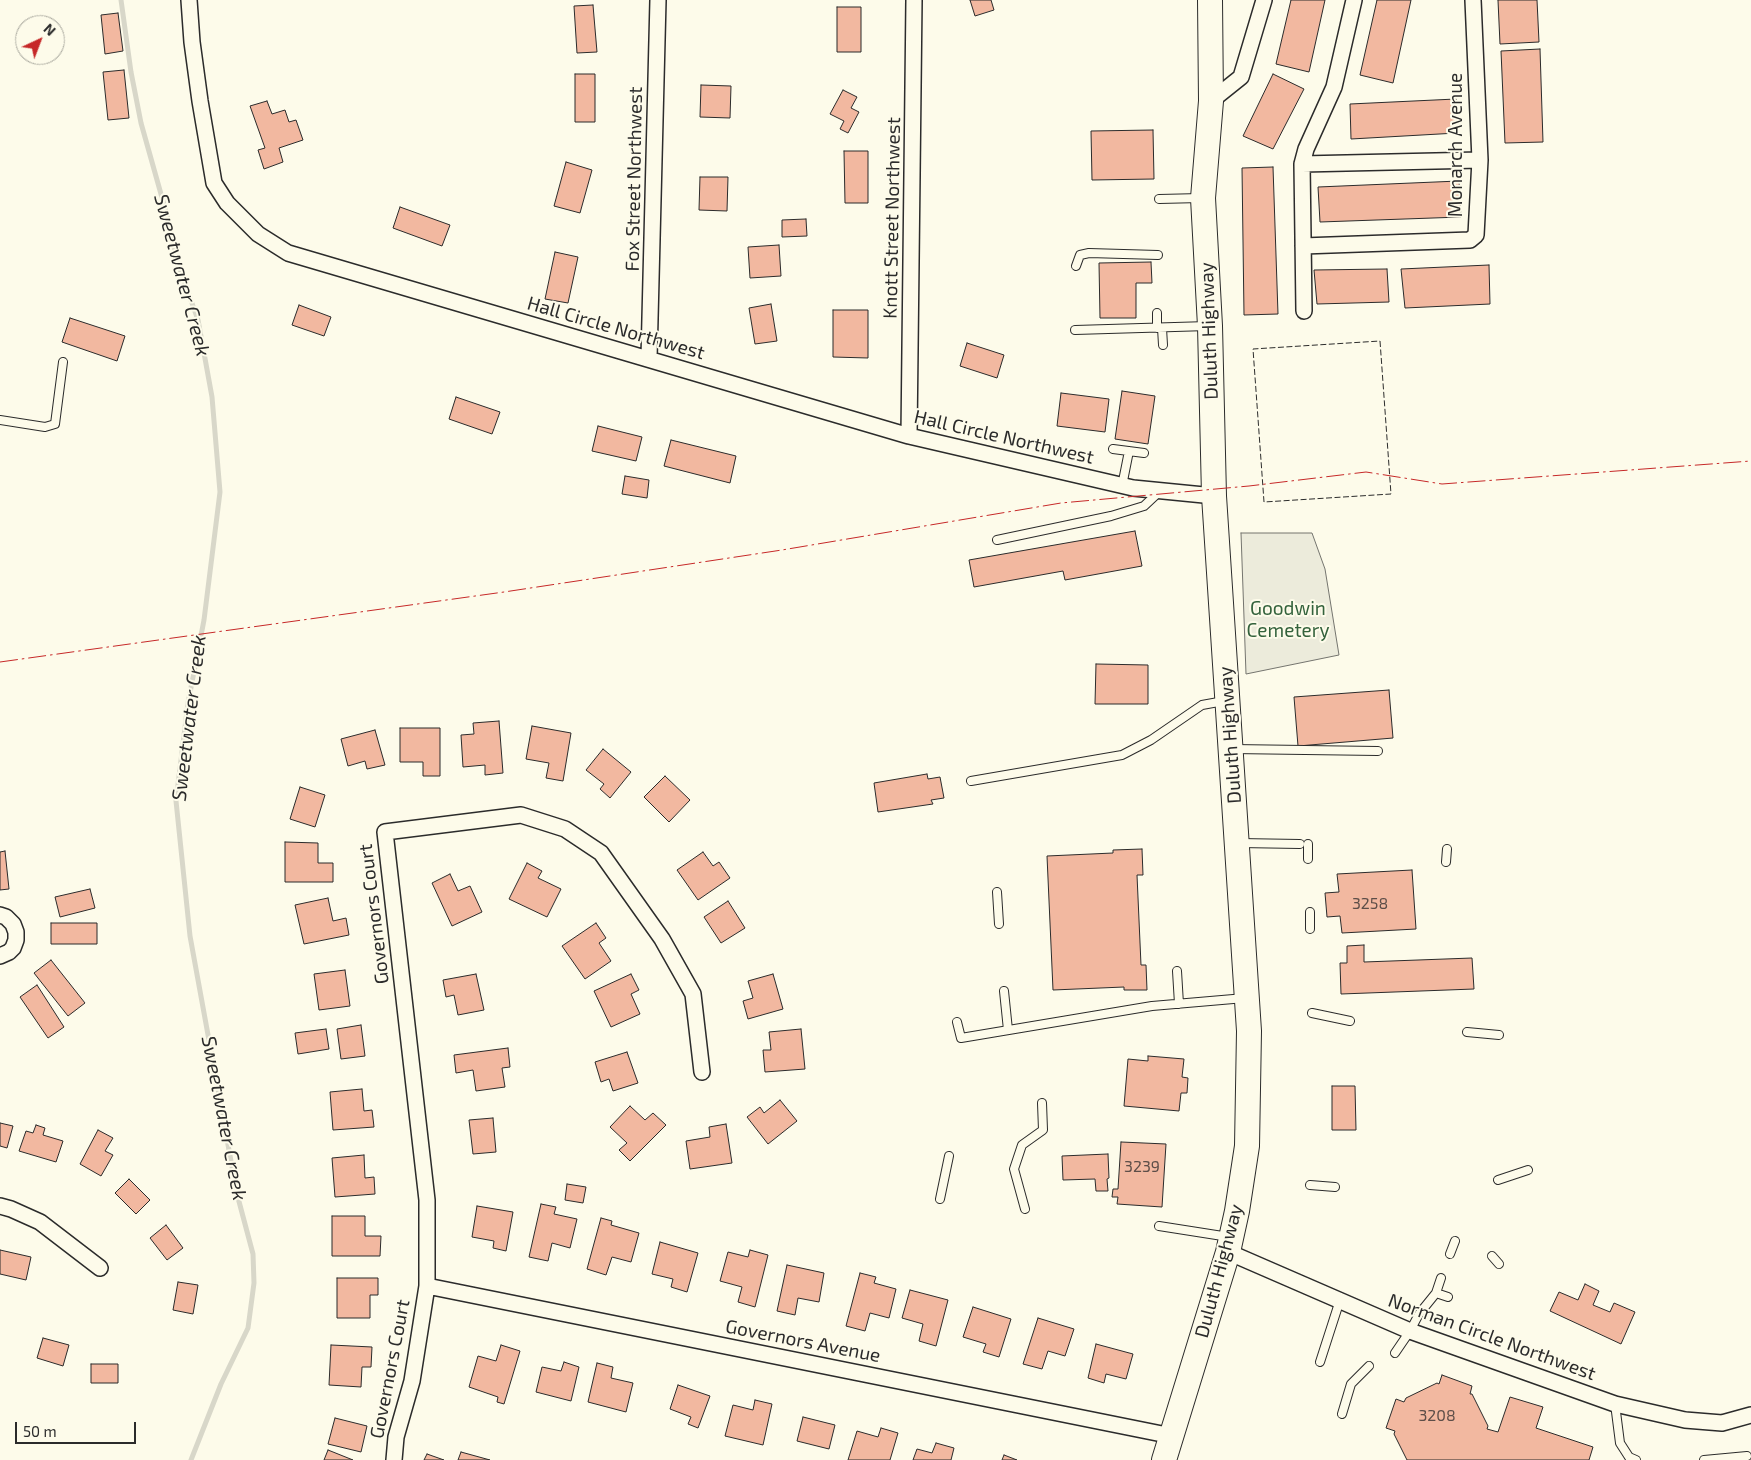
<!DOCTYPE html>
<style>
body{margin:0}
#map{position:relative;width:1751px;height:1460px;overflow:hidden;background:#fdfbea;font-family:"Exo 2",sans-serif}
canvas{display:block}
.north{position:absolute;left:15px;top:15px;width:50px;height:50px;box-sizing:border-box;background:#fdfbea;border:1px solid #a9a89e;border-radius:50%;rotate:43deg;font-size:14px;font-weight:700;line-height:20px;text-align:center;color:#2b2b2b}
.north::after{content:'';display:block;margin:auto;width:18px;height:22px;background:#c62828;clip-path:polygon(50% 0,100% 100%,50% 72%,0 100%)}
.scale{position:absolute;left:15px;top:1422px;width:121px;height:22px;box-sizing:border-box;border:2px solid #2b2b2b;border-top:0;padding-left:6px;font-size:15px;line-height:18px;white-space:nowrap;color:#2b2b2b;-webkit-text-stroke:4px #fdfbea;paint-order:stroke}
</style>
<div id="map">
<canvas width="1751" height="1460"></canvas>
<div class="north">N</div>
<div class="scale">50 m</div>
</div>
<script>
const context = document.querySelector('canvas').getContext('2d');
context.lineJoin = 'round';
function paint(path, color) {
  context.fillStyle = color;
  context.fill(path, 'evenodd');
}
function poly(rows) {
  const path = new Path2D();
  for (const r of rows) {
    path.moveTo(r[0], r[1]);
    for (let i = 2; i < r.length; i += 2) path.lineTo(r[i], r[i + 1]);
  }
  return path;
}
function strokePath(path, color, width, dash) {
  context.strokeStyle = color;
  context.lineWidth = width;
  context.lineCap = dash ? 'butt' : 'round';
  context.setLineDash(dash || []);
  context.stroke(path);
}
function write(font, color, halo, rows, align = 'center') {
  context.font = font + ' "Exo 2",sans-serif';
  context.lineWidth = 4;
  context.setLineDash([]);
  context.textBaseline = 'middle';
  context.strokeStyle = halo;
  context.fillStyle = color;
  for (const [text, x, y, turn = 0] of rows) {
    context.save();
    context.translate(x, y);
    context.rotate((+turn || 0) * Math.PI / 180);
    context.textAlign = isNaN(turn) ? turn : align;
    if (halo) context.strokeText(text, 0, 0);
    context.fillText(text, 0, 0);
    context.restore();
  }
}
const green = poly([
 [1241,533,1312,533,1325,569,1339,655,1246,674,1241,533]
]);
const stream = poly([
 [121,0,131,72,141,123,168,219,178,264,198,320,212,397,220,492,204,620,188,703,176,801,190,936,237,1194,253,1254,254,1283,248,1328,221,1384,191,1460]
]);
const building = poly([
 [970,0,991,0,994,10,975,16,970,0],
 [1291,0,1325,0,1309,72,1276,64,1291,0],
 [1377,0,1411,0,1393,83,1360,75,1377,0],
 [1498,0,1537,0,1539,42,1500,44,1498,0],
 [593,5,597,52,577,53,574,6,593,5],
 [837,7,861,7,861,52,837,52,837,7],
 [118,13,123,51,105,54,101,15,118,13],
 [1540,49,1543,142,1505,143,1501,51,1540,49],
 [124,70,129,118,108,120,103,72,124,70],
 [575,74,595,74,595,122,575,122,575,74],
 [1273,74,1304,89,1273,149,1243,136,1273,74],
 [701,85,731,86,730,118,700,117,701,85],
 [843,90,857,97,851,108,859,112,848,133,840,129,844,121,830,114,843,90],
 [1456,99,1457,133,1351,139,1350,104,1456,99],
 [267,101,272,114,285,110,289,122,296,120,303,140,279,148,283,162,264,169,258,150,265,148,250,106,267,101],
 [1153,130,1154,179,1092,180,1091,131,1153,130],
 [844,151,868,151,868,203,845,203,844,151],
 [566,162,592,170,580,213,554,206,566,162],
 [1273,167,1278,314,1244,315,1242,168,1273,167],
 [700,177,728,177,727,211,699,210,700,177],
 [1459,181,1461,217,1320,222,1318,187,1459,181],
 [400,207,450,225,442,246,393,228,400,207],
 [806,219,807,236,782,237,782,220,806,219],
 [779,245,781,276,750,278,748,247,779,245],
 [555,252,578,257,568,303,545,299,555,252],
 [1151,262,1152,283,1136,283,1136,318,1100,318,1099,263,1151,262],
 [1489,265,1490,304,1405,308,1401,269,1489,265],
 [1387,269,1389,302,1317,304,1314,270,1387,269],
 [771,304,777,341,755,344,749,308,771,304],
 [299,305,331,317,324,336,292,325,299,305],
 [833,310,868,310,868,358,833,357,833,310],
 [70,318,125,336,117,361,62,342,70,318],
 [967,343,1004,355,997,378,960,366,967,343],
 [1122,391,1155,396,1148,444,1115,439,1122,391],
 [1061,393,1109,399,1105,432,1057,426,1061,393],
 [456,397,500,412,492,434,449,419,456,397],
 [598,426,642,437,636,461,592,451,598,426],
 [671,440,736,456,730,483,664,466,671,440],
 [625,476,649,480,647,498,622,494,625,476],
 [1135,531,1142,566,1065,580,1063,571,974,587,969,560,1135,531],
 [1096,664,1148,665,1148,704,1095,704,1096,664],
 [1389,690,1393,738,1298,746,1294,697,1389,690],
 [499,721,503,773,485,775,485,765,463,767,461,735,474,734,473,723,499,721],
 [532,726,571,733,563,781,546,778,549,763,526,759,532,726],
 [400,728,440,728,440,776,423,776,423,762,400,762,400,728],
 [375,730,385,765,367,769,365,761,348,766,341,739,375,730],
 [603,749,631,772,610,798,600,789,604,784,586,770,603,749],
 [927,774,928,779,940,777,944,798,931,800,933,804,878,812,874,783,927,774],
 [665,776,690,800,669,822,644,797,665,776],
 [300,787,325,795,315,827,290,819,300,787],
 [285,842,318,843,318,863,333,863,333,882,285,882,285,842],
 [1142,849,1143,875,1137,875,1141,965,1146,965,1147,990,1124,990,1124,987,1053,990,1047,856,1113,853,1113,850,1142,849],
 [5,851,9,889,0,890,0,852,5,851],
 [703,852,713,866,719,862,730,878,698,900,677,870,703,852],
 [527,863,542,871,538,878,561,889,547,917,509,899,527,863],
 [1412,870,1416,929,1342,933,1340,916,1327,917,1325,893,1339,892,1337,874,1412,870],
 [450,874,458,891,470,886,482,912,452,926,432,883,450,874],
 [90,889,95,908,60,917,55,897,90,889],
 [328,898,333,921,346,918,349,935,304,944,295,905,328,898],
 [728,901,745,928,721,943,704,917,728,901],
 [51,923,97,923,97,944,51,944,51,923],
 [596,923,606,938,599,943,611,961,585,979,562,946,596,923],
 [1364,945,1364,962,1472,958,1474,989,1341,994,1340,963,1347,963,1347,946,1364,945],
 [51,960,85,1003,68,1016,34,973,51,960],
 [345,970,350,1006,319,1010,314,974,345,970],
 [476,974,484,1010,458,1015,454,995,446,997,443,980,476,974],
 [631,974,639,990,631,994,640,1014,611,1027,594,991,631,974],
 [773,974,783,1009,748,1019,743,1001,753,998,748,981,773,974],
 [37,985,64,1027,48,1038,20,997,37,985],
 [361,1025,365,1056,341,1059,337,1029,361,1025],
 [326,1029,329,1049,298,1054,295,1033,326,1029],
 [801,1029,805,1069,765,1072,763,1050,771,1050,769,1032,801,1029],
 [508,1048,510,1067,502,1068,505,1087,476,1091,473,1070,456,1073,454,1055,508,1048],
 [627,1052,638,1083,613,1091,609,1079,601,1082,595,1062,627,1052],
 [1148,1056,1184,1059,1182,1077,1188,1078,1187,1093,1181,1093,1179,1111,1124,1106,1128,1059,1148,1061,1148,1056],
 [1332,1086,1355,1086,1356,1130,1332,1130,1332,1086],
 [362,1089,364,1111,372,1110,374,1127,333,1130,330,1092,362,1089],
 [780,1100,797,1121,768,1144,747,1117,760,1107,764,1113,780,1100],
 [630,1106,645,1120,653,1113,666,1125,630,1161,619,1150,627,1143,610,1127,630,1106],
 [493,1118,496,1152,473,1154,469,1120,493,1118],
 [0,1123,13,1126,7,1148,0,1146,0,1123],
 [726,1124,732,1163,690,1169,686,1141,710,1137,709,1127,726,1124],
 [36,1125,45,1128,43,1135,63,1141,56,1162,19,1151,26,1131,33,1133,36,1125],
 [98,1130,113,1138,105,1151,113,1155,101,1176,80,1164,98,1130],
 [1121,1142,1166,1144,1162,1207,1117,1204,1118,1197,1112,1197,1113,1189,1118,1189,1121,1142],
 [1108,1154,1109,1178,1107,1179,1108,1191,1096,1191,1095,1179,1063,1180,1062,1156,1108,1154],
 [364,1155,365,1178,374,1177,375,1194,335,1197,332,1158,364,1155],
 [129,1179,150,1200,136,1214,115,1193,129,1179],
 [567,1184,586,1187,583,1203,565,1200,567,1184],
 [541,1204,556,1207,554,1214,577,1219,570,1248,552,1243,548,1261,529,1257,541,1204],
 [477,1206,513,1212,506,1251,493,1248,494,1241,472,1237,477,1206],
 [332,1216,365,1216,365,1236,381,1236,380,1256,332,1256,332,1216],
 [601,1218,612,1221,611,1225,639,1233,631,1262,612,1257,606,1275,587,1269,601,1218],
 [166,1225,183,1248,167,1260,150,1238,166,1225],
 [660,1242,698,1253,687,1292,671,1287,673,1279,652,1274,660,1242],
 [0,1250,31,1257,26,1280,0,1274,0,1250],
 [750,1250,768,1255,755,1307,738,1302,742,1287,720,1281,728,1252,748,1257,750,1250],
 [787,1265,824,1273,819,1302,798,1298,795,1315,777,1311,787,1265],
 [860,1273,876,1277,874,1283,896,1289,889,1318,870,1313,865,1331,846,1326,860,1273],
 [337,1278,378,1278,378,1295,370,1295,370,1318,337,1318,337,1278],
 [178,1282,198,1285,193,1314,173,1310,178,1282],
 [1585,1284,1599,1291,1593,1305,1610,1312,1614,1303,1635,1312,1621,1344,1550,1311,1559,1292,1578,1300,1585,1284],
 [910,1290,948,1300,936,1346,919,1341,923,1324,902,1318,910,1290],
 [973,1307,1011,1319,999,1357,983,1352,986,1344,963,1337,973,1307],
 [1038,1318,1074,1329,1065,1356,1048,1351,1042,1369,1023,1364,1038,1318],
 [43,1338,69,1345,63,1366,37,1358,43,1338],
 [1096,1344,1133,1354,1126,1379,1106,1374,1104,1383,1088,1378,1096,1344],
 [331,1345,372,1347,371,1367,362,1367,361,1387,329,1385,331,1345],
 [501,1345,520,1351,504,1404,497,1402,498,1397,469,1387,478,1356,496,1361,501,1345],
 [564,1362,579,1367,571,1401,536,1392,542,1367,561,1371,564,1362],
 [597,1363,613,1367,611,1378,633,1383,626,1412,588,1402,597,1363],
 [91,1364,118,1364,118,1383,91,1383,91,1364],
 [1442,1375,1472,1386,1470,1394,1472,1394,1488,1426,1487,1429,1498,1432,1510,1397,1543,1407,1536,1428,1593,1447,1589,1460,1407,1460,1394,1434,1395,1431,1386,1428,1396,1399,1404,1402,1406,1398,1437,1383,1439,1384,1442,1375],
 [678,1385,710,1396,698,1428,688,1424,691,1417,670,1409,678,1385],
 [755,1400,772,1404,763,1445,725,1436,733,1405,753,1410,755,1400],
 [803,1417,835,1425,829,1449,797,1441,803,1417],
 [335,1418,367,1426,361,1452,328,1444,335,1418],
 [881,1428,898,1433,890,1460,848,1460,857,1431,878,1437,881,1428],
 [936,1443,954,1448,951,1460,913,1460,917,1449,932,1453,936,1443],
 [328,1450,353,1460,324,1460,328,1450],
 [461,1452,490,1460,458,1460,461,1452],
 [427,1454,444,1460,424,1460,427,1454],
 [1004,1455,1017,1460,1002,1460,1004,1455]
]);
const service = poly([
 [1159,199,1201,198],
 [1076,266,1080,255,1089,253,1158,255],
 [1157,328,1157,313],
 [1162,328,1163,345],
 [1075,330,1208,326],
 [0,420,45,427,55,424,63,362],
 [1113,449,1144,453],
 [1122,486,1129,451],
 [997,540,1111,516,1144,506,1160,491],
 [1232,749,1378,751],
 [971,781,1122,755,1151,740,1202,705,1224,701],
 [1239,843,1300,844],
 [1308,844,1308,859],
 [1446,862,1447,849],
 [997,892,999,924],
 [1310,912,1310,929],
 [1177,971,1179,1004],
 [1004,991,1008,1030],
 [1312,1013,1350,1021],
 [957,1022,961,1038,1152,1006,1245,998],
 [1467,1032,1499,1035],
 [1498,1180,1528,1170],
 [1310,1185,1335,1187],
 [940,1199,949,1156],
 [1025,1209,1014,1169,1022,1145,1043,1130,1042,1103],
 [1159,1226,1229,1237],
 [1450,1254,1455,1241],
 [1492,1256,1499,1264],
 [1436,1293,1448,1297],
 [1395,1353,1410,1331,1419,1314,1436,1293,1441,1278],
 [1320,1362,1340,1300],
 [1615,1404,1620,1443,1629,1457,1636,1460],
 [1342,1414,1351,1384,1369,1366],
 [1704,1460,1747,1456]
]);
const minor = poly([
 [189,0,192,42,200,101,214,183,227,203,258,234,288,253,909,436,1133,488,1214,496],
 [1211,101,1241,77,1264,0],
 [1302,164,1480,160],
 [1303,246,1470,240,1476,235,1480,160,1473,0],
 [1304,311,1302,164,1306,149,1334,87,1354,0],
 [649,358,658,0],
 [909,436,914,0],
 [0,915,6,917,13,924,16,932,16,940,13,948,9,952,0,956],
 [0,1206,11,1209,40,1222,100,1268],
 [1228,1252,1410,1331,1615,1404,1685,1420,1722,1423,1751,1415],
 [427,1286,1172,1436],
 [394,1460,396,1437,412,1381,427,1286,427,1200,385,832,521,815,565,829,601,853,662,939,693,994,702,1072]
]);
const primary = poly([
 [1164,1460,1228,1252,1237,1211,1247,1146,1249,1031,1214,496,1210,326,1203,198,1211,101,1210,0]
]);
const fence = poly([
 [1380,341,1391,494,1264,502,1253,349,1380,341]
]);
const power = poly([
 [0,662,504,592,782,550,1061,503,1249,486,1366,472,1442,484,1751,461]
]);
const numberNames = [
 ["3258",1370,904],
 ["3239",1142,1167],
 ["3208",1437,1416]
];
const streetNames = [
 ["Monarch Avenue",1456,145,-90],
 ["Fox Street Northwest",634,179,-89],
 ["Knott Street Northwest",892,218,-89],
 ["Hall Circle Northwest",616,328,16],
 ["Duluth Highway",1209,331,-92],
 ["Hall Circle Northwest",1004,437,13],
 ["Duluth Highway",1230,735,-94],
 ["Governors Court",374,914,-97],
 ["Duluth Highway",1219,1271,-75],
 ["Norman Circle Northwest",1492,1337,20],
 ["Governors Avenue",803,1341,11],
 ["Governors Court",390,1369,-79]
];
const parkNames = [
 ["Goodwin",1288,609],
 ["Cemetery",1288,631]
];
const waterNames = [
 ["Sweetwater Creek",182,275,75],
 ["Sweetwater Creek",189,718,-83],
 ["Sweetwater Creek",224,1118,79]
];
paint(green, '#ecebdb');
strokePath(green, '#74746e', 1);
strokePath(stream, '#d8d7c9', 5);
paint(building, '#f2b8a0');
strokePath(building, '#2b2b2b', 1);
strokePath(service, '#2b2b2b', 10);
strokePath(minor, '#2b2b2b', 18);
strokePath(primary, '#2b2b2b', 26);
strokePath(service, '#fdfbea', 8);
strokePath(minor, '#fdfbea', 15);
strokePath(primary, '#fdfbea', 24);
strokePath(fence, '#2b2b2b', 1, [6, 2.5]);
strokePath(power, '#c62828', 1, [18, 4, 2.5, 4]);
write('16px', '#5d4e48', null, numberNames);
write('19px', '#2b2b2b', '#fdfbea', streetNames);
write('19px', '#34623c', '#fdfbea', parkNames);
write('italic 20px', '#2b2b2b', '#fdfbea', waterNames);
</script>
